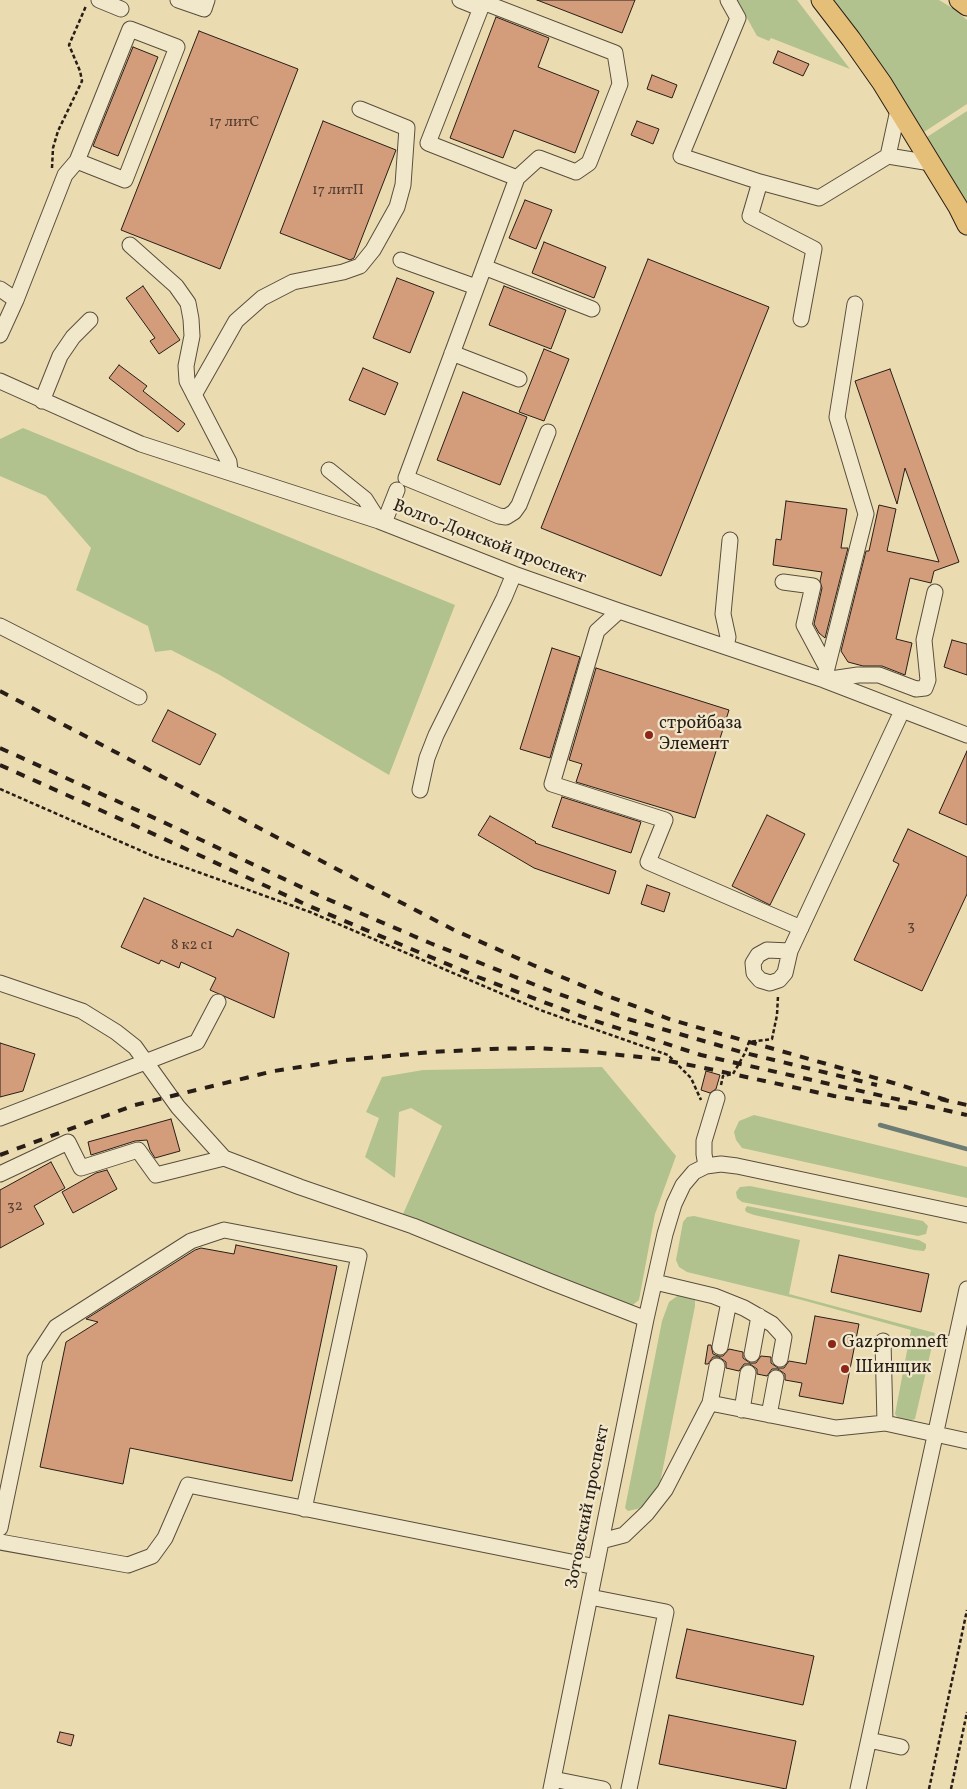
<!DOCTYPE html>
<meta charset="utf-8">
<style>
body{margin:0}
canvas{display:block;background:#eadcb0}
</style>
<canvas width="967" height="1789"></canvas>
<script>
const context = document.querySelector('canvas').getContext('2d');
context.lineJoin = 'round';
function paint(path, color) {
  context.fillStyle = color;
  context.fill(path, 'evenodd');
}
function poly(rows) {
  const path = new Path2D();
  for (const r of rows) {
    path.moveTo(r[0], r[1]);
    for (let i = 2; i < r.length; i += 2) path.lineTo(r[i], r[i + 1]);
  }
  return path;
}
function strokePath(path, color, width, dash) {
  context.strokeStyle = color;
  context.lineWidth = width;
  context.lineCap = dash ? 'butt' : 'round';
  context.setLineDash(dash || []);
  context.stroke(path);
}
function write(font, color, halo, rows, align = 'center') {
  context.font = font + ' Vollkorn,serif';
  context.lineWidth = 4.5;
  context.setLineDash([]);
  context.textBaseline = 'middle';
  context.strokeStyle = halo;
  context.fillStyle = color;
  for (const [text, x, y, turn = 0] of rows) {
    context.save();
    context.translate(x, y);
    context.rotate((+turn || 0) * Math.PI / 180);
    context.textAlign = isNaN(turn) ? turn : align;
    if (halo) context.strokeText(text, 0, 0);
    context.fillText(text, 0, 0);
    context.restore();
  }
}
const green = poly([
 [737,0,797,0,850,69,771,38,769,41,757,36],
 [831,0,939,0,954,9,967,20,967,104,924,132,841,11],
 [967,111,967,203,927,137],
 [23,428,455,605,389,775,218,674,171,650,155,652,148,626,76,590,91,548,46,496,0,476,0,439],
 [602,1067,676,1156,655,1214,639,1300,629,1308,403,1214,442,1126,411,1108,399,1112,395,1178,365,1157,379,1118,366,1112,382,1077,423,1070],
 [754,1115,967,1167,967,1198,742,1148,736,1140,734,1132,739,1121],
 [750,1186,923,1221,928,1226,926,1234,918,1236,742,1202,737,1198,736,1192,740,1187],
 [747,1206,919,1240,926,1244,926,1248,924,1251,914,1250,754,1215,746,1212,745,1209],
 [694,1216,800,1240,789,1294,935,1333,915,1419,909,1421,898,1418,895,1414,911,1330,802,1300,687,1272,679,1267,676,1260,683,1222,687,1217],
 [680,1294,692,1295,695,1300,695,1306,660,1483,656,1492,641,1508,628,1511,625,1508,662,1321,669,1302]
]);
const stream = poly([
 [880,1125,967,1149]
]);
const building = poly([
 [537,0,635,0,622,33,537,0],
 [496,17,549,38,538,67,599,91,575,153,514,130,503,158,450,138,496,17],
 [199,31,298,69,220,269,121,230,199,31],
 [133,47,158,57,118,156,93,146,133,47],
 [778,51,809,64,803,76,773,63,778,51],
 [652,75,677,85,672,98,647,89,652,75],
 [323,121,396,150,354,258,350,260,280,233,323,121],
 [637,121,659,129,653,144,631,135,637,121],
 [525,200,552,210,536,249,509,238,525,200],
 [544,242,606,267,594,298,532,273,544,242],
 [648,259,769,307,661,576,541,528,648,259],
 [397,278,434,292,410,353,373,338,397,278],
 [143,286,180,340,159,354,150,341,155,338,126,298,143,286],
 [504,286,566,310,551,349,489,325,504,286],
 [544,349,569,359,544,421,519,412,544,349],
 [119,365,147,386,143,391,185,424,178,432,109,378,119,365],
 [363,368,398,383,385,415,349,400,363,368],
 [890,369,959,562,934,571,931,583,910,578,896,639,912,643,905,675,882,666,863,666,848,662,841,651,866,551,869,551,879,505,896,509,887,551,939,562,905,468,897,504,855,381,890,369],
 [463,392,527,417,500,485,437,460,463,392],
 [786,501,847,509,841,548,848,548,825,638,819,633,814,624,822,588,820,581,822,572,773,565,776,539,781,540,786,501],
 [952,640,967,644,967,675,944,667,952,640],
 [552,648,580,657,550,758,520,749,552,648],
 [596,668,729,710,695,818,576,782,582,764,569,760,596,668],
 [168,710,216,734,200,765,152,741,168,710],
 [967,751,967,825,939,813,967,751],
 [562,797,641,822,631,853,552,827,562,797],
 [767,815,805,834,770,905,732,886,767,815],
 [490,816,536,842,535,843,616,871,609,894,534,868,478,835,490,816],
 [908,829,967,857,967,894,922,991,854,960,899,864,893,861,908,829],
 [647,885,670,893,664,912,641,904,647,885],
 [144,898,233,937,237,929,289,953,274,1018,210,990,216,978,181,962,179,968,161,960,159,964,121,947,144,898],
 [0,1043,35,1054,23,1091,0,1097,0,1043],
 [706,1071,720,1075,716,1089,710,1093,701,1090,706,1071],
 [171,1119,180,1151,155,1158,150,1150,147,1140,135,1141,91,1155,88,1142,171,1119],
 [51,1162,65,1188,34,1206,44,1224,0,1248,0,1190,51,1162],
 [107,1170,117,1189,73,1213,62,1192,96,1173,107,1170],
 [236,1245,337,1266,292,1481,130,1448,123,1484,40,1467,66,1342,98,1322,86,1319,195,1250,201,1248,234,1254,236,1245],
 [839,1255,929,1274,921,1312,831,1292,839,1255],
 [815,1316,859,1324,843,1404,799,1396,802,1383,785,1380,785,1374,778,1369,772,1369,767,1376,757,1374,757,1369,750,1364,744,1364,739,1371,726,1368,726,1362,719,1357,713,1357,708,1364,705,1364,708,1345,711,1345,713,1354,718,1356,723,1356,729,1349,743,1352,743,1358,750,1363,756,1363,761,1356,771,1357,771,1363,778,1368,784,1368,789,1361,806,1364,815,1316],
 [687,1629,814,1656,803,1705,676,1678,687,1629],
 [669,1715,796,1741,786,1789,659,1764,669,1715],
 [60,1732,74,1735,71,1746,57,1742,60,1732]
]);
const path = poly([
 [52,168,53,148,58,131,82,81,80,71,69,45,86,6],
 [0,789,153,856,310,912,540,1010,668,1055,691,1078,701,1100],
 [721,1085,723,1076,733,1074,745,1053,749,1042,772,1039,777,1015,778,996],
 [929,1789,967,1610],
 [951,1789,967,1712]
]);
const minor = poly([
 [99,0,121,9],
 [178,0,204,9,207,0],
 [460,0,480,8],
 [484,0,428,143,517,178,406,478,499,516,506,517,514,512,519,505,548,432],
 [728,0,738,18,681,156,760,182,819,198,888,156],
 [483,2,615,53,620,84,589,163,576,172,539,158,517,178],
 [898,110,888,156,931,163],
 [760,182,750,216,814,249,801,319],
 [130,245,176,286,188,303,191,319,192,336,186,366,187,381,229,462,230,471],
 [401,260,476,287],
 [484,267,592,309],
 [0,289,16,300],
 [855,304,837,417,866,514,824,680,858,675,879,675,916,689,925,688,928,680,924,640,935,592],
 [0,335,16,300,65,175,77,161,130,29,177,47,125,180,77,161],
 [452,353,519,379],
 [0,381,141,444,379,521,514,574,619,611,824,680,967,735],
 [194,395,236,321,262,298,293,282,343,272,360,266,373,250,397,207,403,185,407,128,360,109],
 [42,401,60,356,73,337,90,320],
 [329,470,365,499,379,521],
 [384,523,397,490],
 [783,582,813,586,804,625,827,668],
 [619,611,597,631,552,784,665,820,648,862,801,928],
 [0,626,139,697],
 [726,647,728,637,723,614,730,540],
 [420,790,427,758,436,735,504,598,514,574],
 [790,951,767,950,758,955,753,963,754,973,760,980,770,983,779,980,785,973,790,951,902,711],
 [0,983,82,1011,116,1032,135,1047,178,1107,224,1158,300,1187,413,1226,551,1282,646,1319],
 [0,1118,197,1042,218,1002],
 [706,1166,704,1154,704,1141,717,1098],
 [0,1174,68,1142,81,1168,138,1150,156,1175,224,1158],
 [655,1282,714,1296,744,1308,772,1324,784,1337,780,1359],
 [883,1341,885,1423],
 [720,1347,729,1302],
 [752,1354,759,1316],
 [710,1403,836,1428,885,1423,967,1441],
 [742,1410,748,1373],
 [769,1415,776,1378],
 [0,1528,35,1359,56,1327,191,1241,224,1230,359,1256,304,1509],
 [601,1541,624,1535,647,1513,665,1490,710,1403,717,1366],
 [0,1542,128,1565,152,1556,165,1538,188,1485,596,1567],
 [590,1597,666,1612,629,1789],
 [869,1740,901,1747],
 [553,1779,603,1789],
 [551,1789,646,1319,665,1234,674,1204,683,1185,694,1172,706,1166,721,1164,737,1166,967,1215],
 [858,1789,967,1289]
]);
const major = poly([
 [821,0,851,39,882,83,958,207,967,225],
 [959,0,967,6]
]);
const rail = poly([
 [0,691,348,875,454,930,533,965,605,995,672,1020,897,1084,946,1100],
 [0,748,161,821,318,895,430,943,548,990,628,1019,745,1053,877,1085],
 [0,765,158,836,309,906,478,977,583,1017,701,1055,967,1115],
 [940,1099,967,1105],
 [0,1155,135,1105,274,1071,346,1060,432,1052,491,1049,535,1048,583,1051,658,1059,700,1067,834,1096,910,1109]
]);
const markers = [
 [649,735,5,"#8f2418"],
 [832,1344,5,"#8f2418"],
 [845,1369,5,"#8f2418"]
];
const numberNames = [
 ["17 литС",234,123],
 ["17 литП",338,191],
 ["3",911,927],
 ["8 к2 с1",192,946],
 ["32",15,1207]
];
const streetNames = [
 ["Волго-Донской проспект",489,543,21],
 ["Зотовский проспект",589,1507,-79]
];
const poiNames = [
 ["стройбаза",659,725],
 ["Элемент",659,746],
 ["Gazpromneft",842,1344],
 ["Шинщик",855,1369]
];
paint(green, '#b2c28f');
strokePath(stream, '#6c7c74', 4.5);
paint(building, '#d39d7c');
strokePath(building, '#291e17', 1);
strokePath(minor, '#594e3d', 17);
strokePath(major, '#291e17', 21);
strokePath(path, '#291e17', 2.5, [4, 2.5]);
strokePath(minor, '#f1e8cc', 15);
strokePath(major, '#e5be78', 19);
strokePath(rail, '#291e17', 4, [9, 9]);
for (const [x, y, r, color] of markers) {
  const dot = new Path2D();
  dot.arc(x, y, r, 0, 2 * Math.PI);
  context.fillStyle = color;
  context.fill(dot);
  strokePath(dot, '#f1e8cc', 2);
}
write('15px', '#543e30', null, numberNames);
write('18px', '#291e17', '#f1e8cc', streetNames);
write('18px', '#291e17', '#f1e8cc', poiNames, 'left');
</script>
